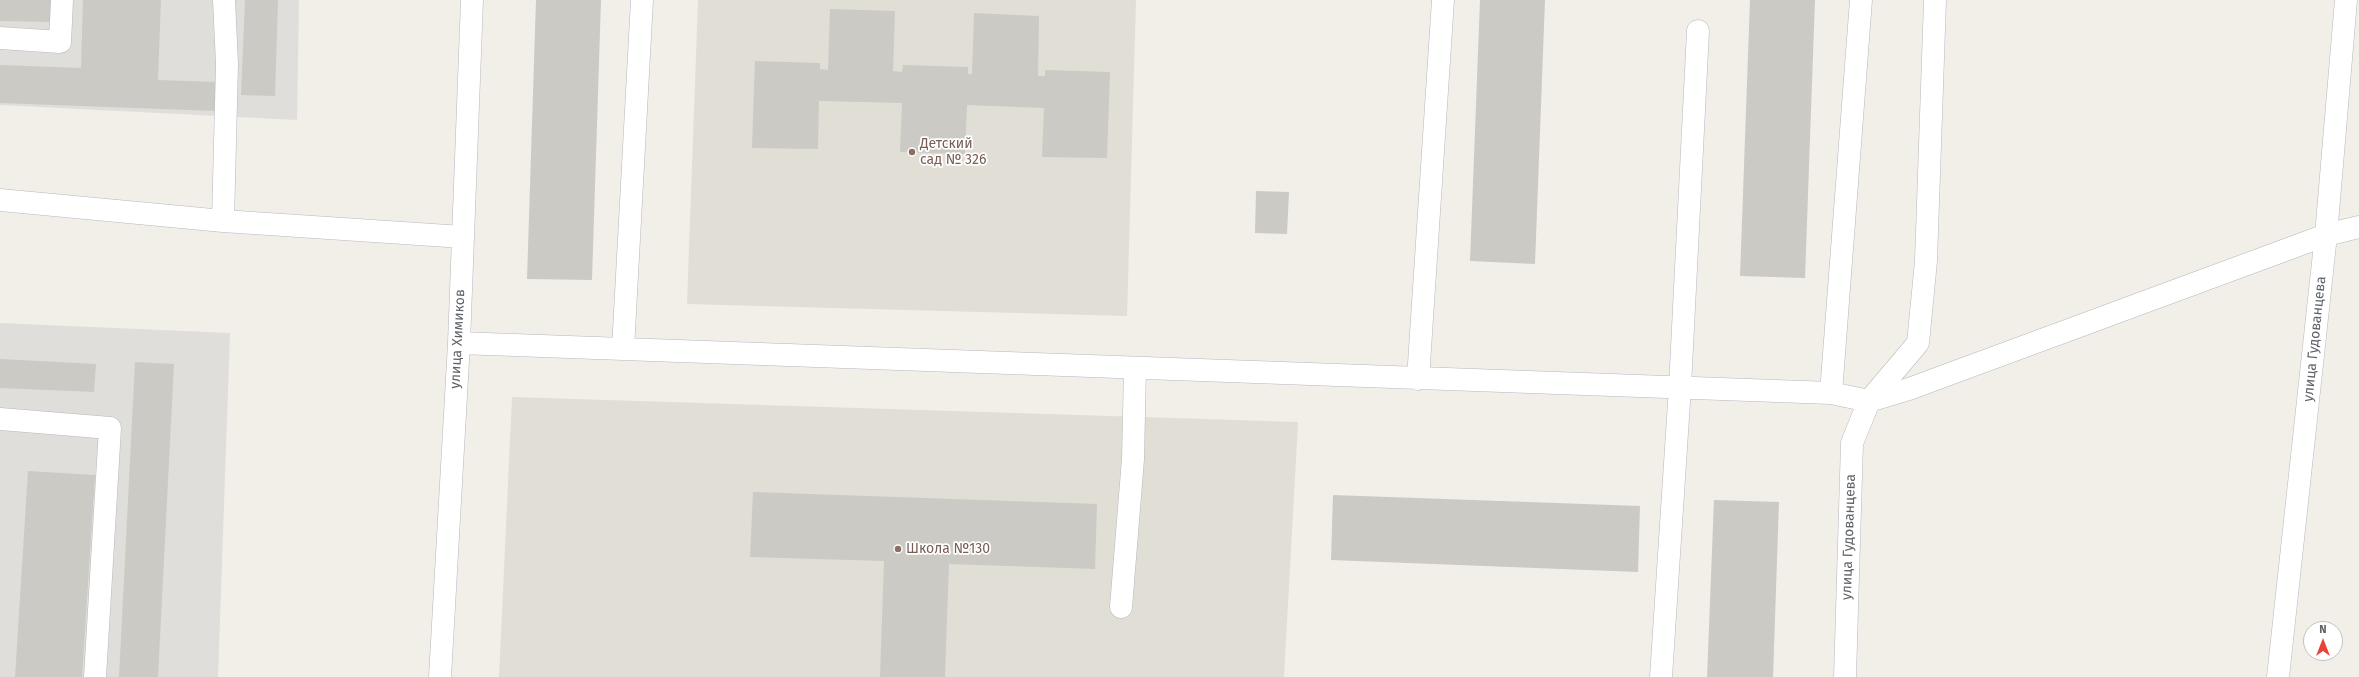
<!DOCTYPE html>
<meta charset="utf-8">
<style>
body{margin:0}
#map{position:relative;width:2359px;height:677px;overflow:hidden;background:#f1efe8;font-family:"Fira Sans",sans-serif}
canvas{display:block}
.north{position:absolute;left:2303px;top:621px;width:40px;height:40px;box-sizing:border-box;background:#fff;border:1px solid #bfc1c3;border-radius:50%;rotate:0deg;font-size:11px;font-weight:700;line-height:16px;text-align:center;color:#5f6368}
.north::after{content:'';display:block;margin:auto;width:14px;height:18px;background:#ea4335;clip-path:polygon(50% 0,100% 100%,50% 72%,0 100%)}
</style>
<div id="map">
<canvas width="2359" height="677"></canvas>
<div class="north">N</div>
</div>
<script>
const context = document.querySelector('canvas').getContext('2d');
context.lineJoin = 'round';
function paint(path, color) {
  context.fillStyle = color;
  context.fill(path, 'evenodd');
}
function poly(rows) {
  const path = new Path2D();
  for (const r of rows) {
    path.moveTo(r[0], r[1]);
    for (let i = 2; i < r.length; i += 2) path.lineTo(r[i], r[i + 1]);
  }
  return path;
}
function strokePath(path, color, width, dash) {
  context.strokeStyle = color;
  context.lineWidth = width;
  context.lineCap = dash ? 'butt' : 'round';
  context.setLineDash(dash || []);
  context.stroke(path);
}
function write(font, color, halo, rows, align = 'center') {
  context.font = font + ' "Fira Sans",sans-serif';
  context.lineWidth = 3.5;
  context.setLineDash([]);
  context.textBaseline = 'middle';
  context.strokeStyle = halo;
  context.fillStyle = color;
  for (const [text, x, y, turn = 0] of rows) {
    context.save();
    context.translate(x, y);
    context.rotate((+turn || 0) * Math.PI / 180);
    context.textAlign = isNaN(turn) ? turn : align;
    if (halo) context.strokeText(text, 0, 0);
    context.fillText(text, 0, 0);
    context.restore();
  }
}
const industrial = poly([
 [0,0,299,0,297,120,0,105],
 [0,323,230,333,218,677,0,677]
]);
const education = poly([
 [698,0,1136,0,1127,316,687,304],
 [512,397,1298,422,1284,677,499,677]
]);
const building = poly([
 [0,0,52,0,52,22,0,21],
 [83,0,161,0,158,80,218,82,217,111,0,103,0,65,81,68],
 [245,0,278,0,275,96,241,95],
 [536,0,601,0,592,280,527,279],
 [1480,0,1545,0,1535,264,1470,261],
 [1750,0,1815,0,1805,278,1740,276],
 [830,9,895,11,893,71,902,72,903,65,968,67,968,74,972,74,974,13,1039,16,1038,76,1045,76,1045,70,1110,72,1107,158,1042,157,1044,108,967,105,965,154,900,152,902,103,819,101,818,149,752,148,755,61,820,63,820,69,828,70],
 [1256,191,1289,192,1287,234,1255,233],
 [0,359,96,364,94,392,0,388],
 [135,362,174,364,158,677,119,677],
 [28,471,95,475,82,677,15,677],
 [753,492,1097,504,1095,569,949,564,945,677,880,677,884,561,750,557],
 [1333,495,1640,506,1638,572,1331,560],
 [1714,500,1779,502,1773,677,1707,677]
]);
const minor = poly([
 [0,38,60,42,62,0],
 [0,200,223,221,463,237],
 [223,221,227,64,224,0],
 [459,343,1831,393,1869,401,1909,389,2326,235,2359,227],
 [623,349,642,0],
 [1418,379,1443,0],
 [1831,393,1861,0],
 [0,419,110,428,95,677],
 [1121,607,1133,459,1135,368],
 [440,677,459,343,472,0],
 [1661,677,1680,387,1698,31],
 [1845,677,1852,443,1869,401,1918,343,1926,261,1935,0],
 [2278,677,2326,235,2346,0]
]);
const markers = [
 [912,152,4,"#8d6e63"],
 [898,549,4,"#8d6e63"]
];
const educationNames = [
 ["Детский",920,144],
 ["сад № 326",920,160],
 ["Школа №130",906,549]
];
const streetNames = [
 ["улица Химиков",458,339,-87],
 ["улица Гудованцева",2315,339,-84],
 ["улица Гудованцева",1849,537,-88]
];
paint(industrial, '#e0deda');
paint(education, '#e1ded6');
paint(building, '#cccac5');
strokePath(minor, '#b5b8bc', 23);
strokePath(minor, '#fff', 22);
for (const [x, y, r, color] of markers) {
  const dot = new Path2D();
  dot.arc(x, y, r, 0, 2 * Math.PI);
  context.fillStyle = color;
  context.fill(dot);
  strokePath(dot, '#fff', 1.5);
}
write('14px', '#785e54', '#fff', educationNames, 'left');
write('14px', '#5f6368', '#fff', streetNames);
</script>
